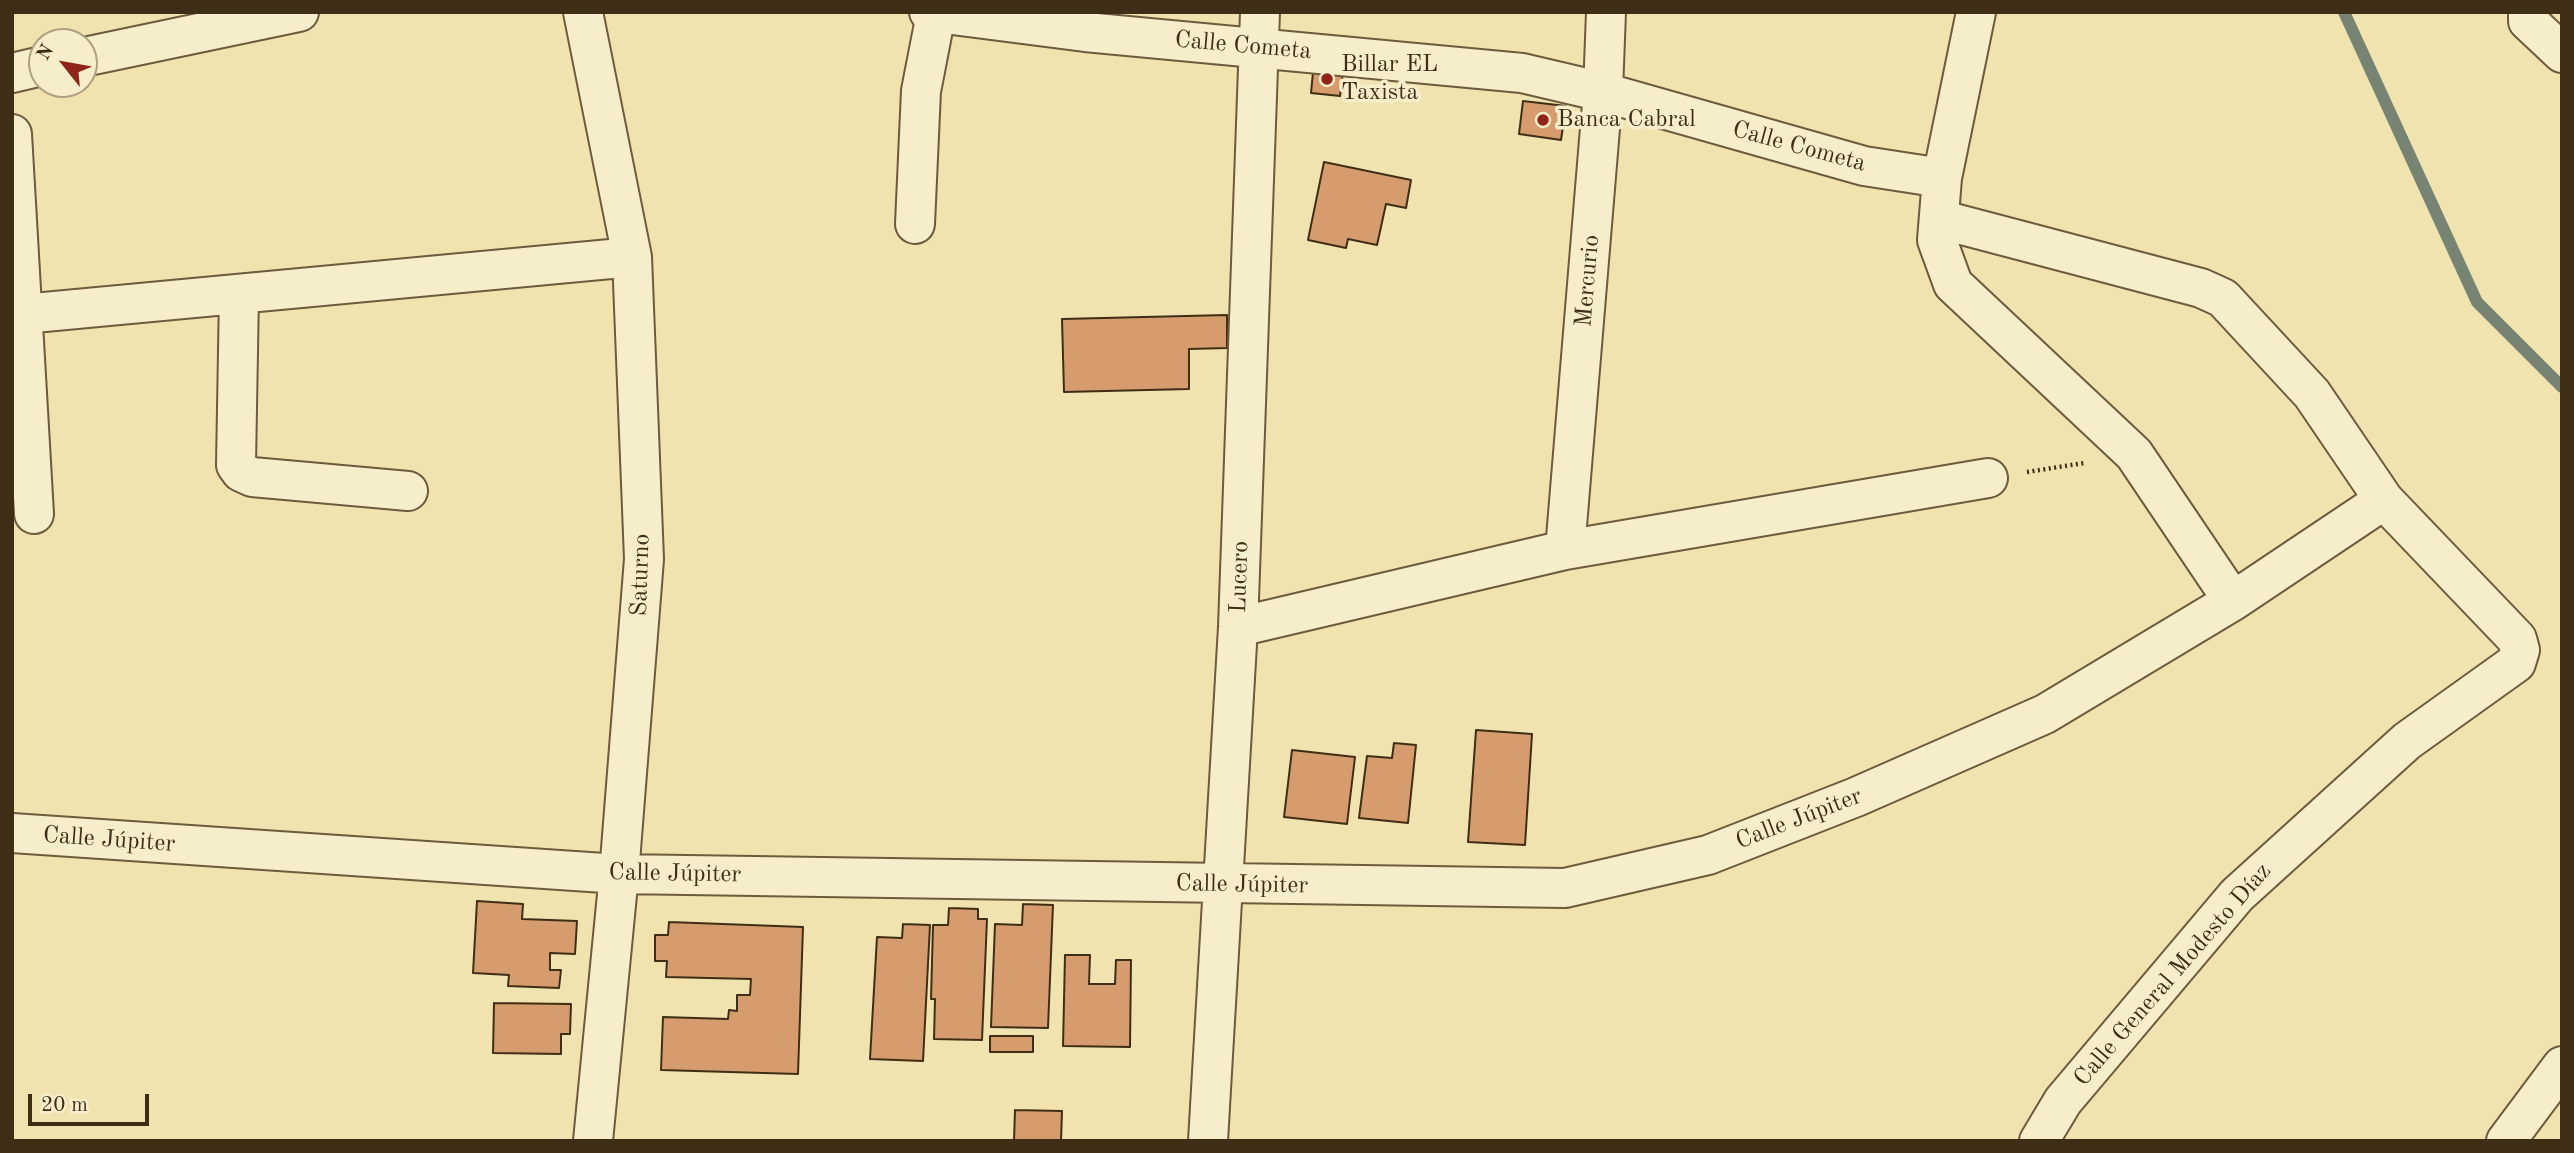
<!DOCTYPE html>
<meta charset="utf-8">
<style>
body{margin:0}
#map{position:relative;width:2574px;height:1153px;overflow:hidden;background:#f1e3af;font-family:"Old Standard TT",serif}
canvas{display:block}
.frame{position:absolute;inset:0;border:14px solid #3f2e16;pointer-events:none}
.north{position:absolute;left:28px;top:28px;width:70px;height:70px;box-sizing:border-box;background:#f6edcb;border:2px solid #ada183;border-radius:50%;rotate:301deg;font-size:19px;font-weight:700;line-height:28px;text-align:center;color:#3f2e16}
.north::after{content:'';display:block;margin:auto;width:24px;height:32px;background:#8f2418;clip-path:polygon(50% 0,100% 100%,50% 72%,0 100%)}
.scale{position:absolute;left:28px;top:1094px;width:121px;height:32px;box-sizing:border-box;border:4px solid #3f2e16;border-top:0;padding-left:9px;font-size:21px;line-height:24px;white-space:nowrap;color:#3f2e16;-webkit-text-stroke:5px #f6edcb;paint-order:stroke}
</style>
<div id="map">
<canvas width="2574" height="1153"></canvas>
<div class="frame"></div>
<div class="north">N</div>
<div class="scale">20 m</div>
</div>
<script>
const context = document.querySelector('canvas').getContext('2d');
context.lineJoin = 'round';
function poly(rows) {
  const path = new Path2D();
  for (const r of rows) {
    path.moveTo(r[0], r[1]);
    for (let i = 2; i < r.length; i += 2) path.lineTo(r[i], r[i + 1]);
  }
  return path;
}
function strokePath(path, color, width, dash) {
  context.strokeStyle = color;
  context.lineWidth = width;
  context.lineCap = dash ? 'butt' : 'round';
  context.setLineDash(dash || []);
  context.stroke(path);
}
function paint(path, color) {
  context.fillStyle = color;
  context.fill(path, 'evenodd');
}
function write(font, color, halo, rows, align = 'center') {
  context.font = font + ' "Old Standard TT",serif';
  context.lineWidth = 7;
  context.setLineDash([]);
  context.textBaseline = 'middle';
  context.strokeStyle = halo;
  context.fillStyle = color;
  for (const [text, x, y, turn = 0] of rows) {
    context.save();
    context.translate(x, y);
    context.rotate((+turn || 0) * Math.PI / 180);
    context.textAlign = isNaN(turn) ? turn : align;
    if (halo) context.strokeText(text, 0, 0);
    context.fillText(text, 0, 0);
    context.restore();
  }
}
const stream = poly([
 [2344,12,2477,302,2562,387]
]);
const building = poly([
 [1314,62,1344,65,1340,96,1311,93,1314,62],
 [1523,101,1566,106,1561,140,1519,134,1523,101],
 [1324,162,1411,180,1406,208,1386,204,1377,245,1348,239,1346,248,1308,240,1324,162],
 [1227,315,1227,348,1189,349,1189,389,1064,392,1062,319,1227,315],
 [1476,730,1532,734,1525,845,1468,842,1476,730],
 [1394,743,1416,745,1408,823,1359,818,1367,756,1392,758,1394,743],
 [1292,750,1355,757,1347,824,1284,817,1292,750],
 [477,901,523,904,522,919,577,921,575,954,550,953,550,970,561,970,559,988,508,986,509,975,473,973,477,901],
 [1023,904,1053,905,1048,1028,991,1027,995,924,1022,925,1023,904],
 [949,908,978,909,978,919,987,919,982,1040,934,1039,935,999,931,999,933,925,948,925,949,908],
 [669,922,803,927,798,1074,661,1070,663,1017,728,1019,729,1010,737,1011,737,995,750,995,751,979,666,977,667,961,655,961,655,935,668,935,669,922],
 [903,924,930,925,923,1061,870,1059,877,937,902,938,903,924],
 [1065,955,1090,955,1089,984,1115,984,1116,960,1131,960,1130,1047,1063,1046,1065,955],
 [494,1003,571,1004,570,1034,561,1034,561,1054,493,1053,494,1003],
 [990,1036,1033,1036,1033,1052,990,1052,990,1036],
 [1015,1110,1062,1111,1061,1141,1014,1141,1015,1110]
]);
const path = poly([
 [2027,472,2084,463]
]);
const minor = poly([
 [583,12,632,257,644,559,619,874,593,1141],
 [2528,12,2528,21,2562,53],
 [84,57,299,12],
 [12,73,42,66],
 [12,134,34,514],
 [1942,178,1976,12],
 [1939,219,2201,288,2223,298,2312,394,2384,500,2517,639,2520,650,2516,663,2407,741,2237,895,2063,1101,2039,1141],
 [915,224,921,91,936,14],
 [239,294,236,465,241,472,252,477,408,491],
 [23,314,632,257],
 [1565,550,1603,92,1606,12],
 [2233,601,2384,500],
 [1238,627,1565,550,1988,478],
 [12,833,619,874,1565,888,1708,855,1856,797,2045,714,2233,601,2134,454,1953,284,1937,240,1942,178,1864,166,1603,92,1522,73,1085,32,929,12],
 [1208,1141,1238,627,1260,12],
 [2506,1141,2562,1066]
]);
const markers = [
 [1327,79,7,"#8f2418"],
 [1543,120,7,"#8f2418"]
];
const streetNames = [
 ["Calle Cometa",1243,46,5],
 ["Calle Cometa",1799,147,15],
 ["Mercurio",1588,281,-85],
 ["Saturno",641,575,-88],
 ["Lucero",1240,577,-88],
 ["Calle Júpiter",1799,819,-21],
 ["Calle Júpiter",109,840,4],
 ["Calle Júpiter",675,874,1],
 ["Calle Júpiter",1242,885,1],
 ["Calle General Modesto Díaz",2173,975,-49]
];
const poiNames = [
 ["Billar EL",1341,65],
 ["Taxista",1341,93],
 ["Banca Cabral",1557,120]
];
strokePath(stream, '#778474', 12);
paint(building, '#d69c6d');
strokePath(building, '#3f2e16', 2);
strokePath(minor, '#6c5b3c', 42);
strokePath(path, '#3f2e16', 4.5, [2, 3.5]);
strokePath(minor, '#f6edcb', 38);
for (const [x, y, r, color] of markers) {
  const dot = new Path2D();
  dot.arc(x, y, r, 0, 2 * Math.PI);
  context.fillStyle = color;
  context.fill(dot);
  strokePath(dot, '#f6edcb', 2.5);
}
write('24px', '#3f2e16', '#f6edcb', streetNames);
write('24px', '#3f2e16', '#f6edcb', poiNames, 'left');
</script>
